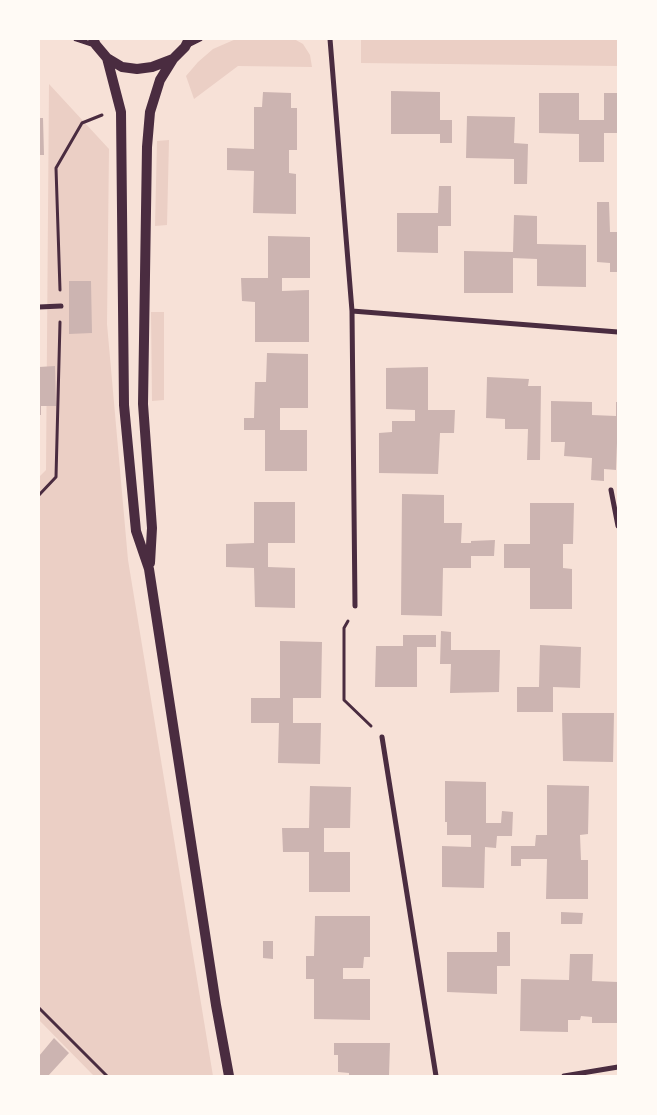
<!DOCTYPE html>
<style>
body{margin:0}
#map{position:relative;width:657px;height:1115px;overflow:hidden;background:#f7e1d7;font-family:"Varela Round",sans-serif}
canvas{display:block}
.frame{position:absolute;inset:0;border:40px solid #fffaf5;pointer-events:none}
</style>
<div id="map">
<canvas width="657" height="1115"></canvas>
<div class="frame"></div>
</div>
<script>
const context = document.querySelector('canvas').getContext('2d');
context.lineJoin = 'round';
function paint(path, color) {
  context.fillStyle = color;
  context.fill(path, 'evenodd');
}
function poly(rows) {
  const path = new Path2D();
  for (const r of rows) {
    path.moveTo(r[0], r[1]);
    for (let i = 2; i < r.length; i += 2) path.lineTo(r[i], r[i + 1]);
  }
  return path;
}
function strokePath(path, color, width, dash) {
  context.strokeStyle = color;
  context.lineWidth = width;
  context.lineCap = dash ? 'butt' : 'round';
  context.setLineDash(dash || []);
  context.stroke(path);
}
const green = poly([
 [236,39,294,39,303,44,310,55,312,67,238,66,194,99,186,76,198,62,213,49],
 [361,39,618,39,618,66,361,63],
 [49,84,109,149,107,324,128,560,213,1076,94,1076,39,1020,39,477,46,470],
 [169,140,167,225,155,226,157,141],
 [151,312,164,312,164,400,152,401]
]);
const building = poly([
 [391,91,440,92,440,120,452,120,452,143,440,143,440,134,391,134],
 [263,92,291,93,291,108,297,108,297,150,289,150,289,173,296,174,296,214,253,213,254,171,227,170,227,148,254,149,254,107,262,107],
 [539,93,579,93,579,120,604,120,604,93,618,93,618,133,604,133,604,162,579,162,579,134,539,133],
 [467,116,515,117,514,143,528,144,527,184,514,184,514,159,466,158],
 [39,118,43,118,44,155,39,155],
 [439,186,451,186,451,226,438,226,438,253,397,252,397,213,438,213],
 [597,202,609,202,610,232,618,232,618,272,610,272,610,263,597,262],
 [514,215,537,216,537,244,586,245,586,287,537,286,537,259,513,258,513,293,464,293,464,251,513,252],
 [268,236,310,237,310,278,282,278,282,291,309,290,309,342,255,342,255,302,242,301,241,278,268,278],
 [69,281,91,281,92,333,69,334],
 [267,353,308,354,308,408,280,408,280,430,307,430,307,471,265,471,265,430,244,430,244,418,254,418,255,382,266,382],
 [55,366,56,406,41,406,41,415,39,415,39,367],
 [428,367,428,410,455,410,454,433,440,433,438,474,379,473,379,433,392,432,392,421,415,421,415,410,386,409,386,368],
 [487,377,529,379,528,386,541,386,540,460,527,460,528,429,505,429,505,419,486,418],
 [551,401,592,402,592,415,616,416,616,402,618,402,618,443,617,443,616,470,604,469,604,481,591,480,592,458,564,456,565,442,551,442],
 [402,494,444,495,444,523,462,523,461,543,471,543,471,541,495,540,494,556,471,556,471,568,443,568,442,616,401,615],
 [254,502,295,502,295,543,268,543,268,567,295,568,295,608,255,607,254,568,226,567,226,544,254,543],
 [530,503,574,503,573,544,563,544,563,568,572,569,572,609,530,609,530,568,504,568,504,544,530,544],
 [441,631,451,632,451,650,500,650,499,692,450,693,451,664,440,664],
 [403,635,436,635,436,647,417,647,417,687,375,687,376,646,403,646],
 [280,641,322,642,321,698,293,698,293,723,321,723,320,764,278,763,279,723,251,723,251,698,280,698],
 [540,645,581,647,580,688,553,687,553,712,517,712,517,687,539,687],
 [562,713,614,713,613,762,563,761],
 [445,781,486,782,486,823,501,823,502,811,513,812,512,836,497,836,496,848,485,847,484,888,442,887,442,846,471,847,471,835,447,835,447,822,445,822],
 [547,785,589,786,588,834,580,835,581,860,588,860,588,899,546,899,547,859,521,859,521,866,511,866,511,846,535,846,536,835,547,835],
 [310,786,351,787,350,828,324,828,324,852,350,852,350,892,309,892,309,852,283,852,282,828,309,828],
 [561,912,583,913,582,924,561,924],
 [315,916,370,916,370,957,364,957,363,968,343,968,343,979,370,979,370,1020,314,1019,314,979,306,979,306,956,314,956],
 [497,932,510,932,510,966,497,966,497,994,447,992,447,952,497,952],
 [263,941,273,941,273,959,263,958],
 [570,954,593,954,592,981,618,982,618,1023,592,1023,592,1017,581,1016,580,1020,568,1020,568,1032,520,1031,521,979,569,980],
 [54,1038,69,1053,48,1076,39,1076,39,1056],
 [334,1043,390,1043,389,1076,349,1076,349,1073,338,1072,338,1055,334,1055]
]);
const path = poly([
 [60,290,56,168,82,123,102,115],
 [39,495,56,477,60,322],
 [348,621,344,628,344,700,371,726],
 [39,1008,107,1076]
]);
const minor = poly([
 [76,39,94,45],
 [330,39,352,311,355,606],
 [188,45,200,39],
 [39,307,61,306],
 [352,311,618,332],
 [611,490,618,526],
 [382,737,436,1076],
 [564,1076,618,1067]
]);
const secondary = poly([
 [93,39,96,45,107,58,122,67,137,69,152,67,173,59,185,47,189,39],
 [107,58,121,112,124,405,136,531,149,569,216,1005,229,1076],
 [150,563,152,528,143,404,147,147,150,112,160,80,173,59]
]);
paint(green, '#ebcfc5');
paint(building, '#ccb4b1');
strokePath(path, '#4a2c40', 3);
strokePath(minor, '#4a2c40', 5);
strokePath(secondary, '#4a2c40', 10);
</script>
